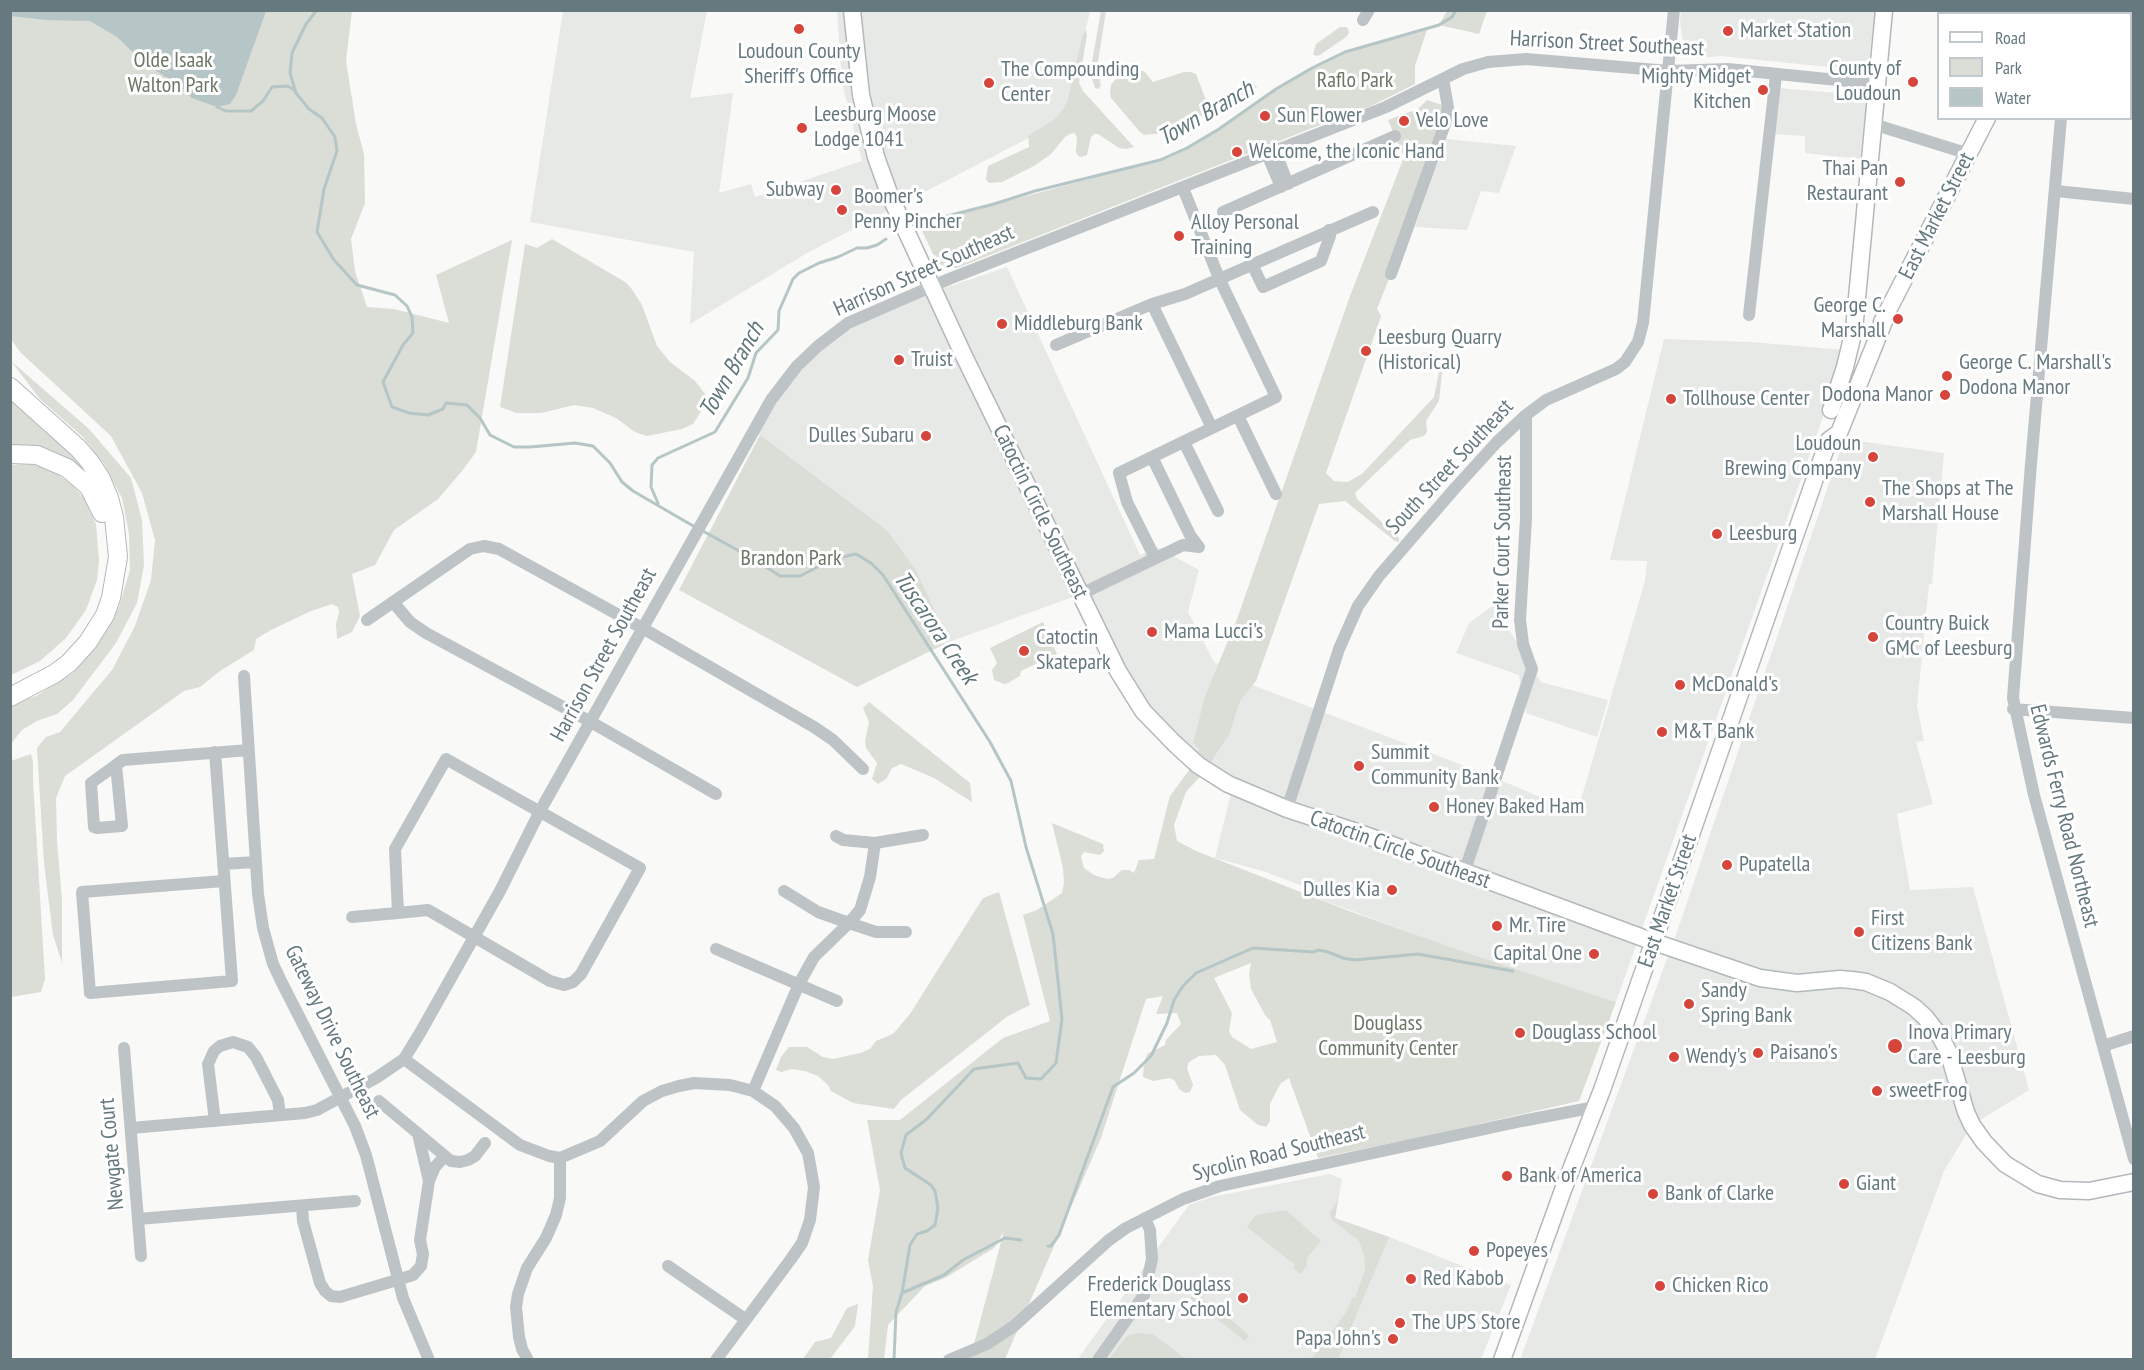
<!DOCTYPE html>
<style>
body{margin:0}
#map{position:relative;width:2144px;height:1370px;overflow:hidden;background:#f9f9f7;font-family:"PT Sans Narrow",sans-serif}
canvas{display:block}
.frame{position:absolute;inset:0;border:12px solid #66797f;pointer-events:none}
.legend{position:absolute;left:1937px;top:12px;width:195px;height:108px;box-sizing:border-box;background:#fff;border:2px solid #c2c9cc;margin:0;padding:8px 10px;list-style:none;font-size:18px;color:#66797f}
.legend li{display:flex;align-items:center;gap:12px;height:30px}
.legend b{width:30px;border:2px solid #c2c9cc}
</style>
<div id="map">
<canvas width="2144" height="1370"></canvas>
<div class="frame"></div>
<ul class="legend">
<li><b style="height:8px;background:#fff"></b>Road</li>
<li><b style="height:16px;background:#daded6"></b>Park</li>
<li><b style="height:16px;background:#b6c5c5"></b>Water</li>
</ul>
</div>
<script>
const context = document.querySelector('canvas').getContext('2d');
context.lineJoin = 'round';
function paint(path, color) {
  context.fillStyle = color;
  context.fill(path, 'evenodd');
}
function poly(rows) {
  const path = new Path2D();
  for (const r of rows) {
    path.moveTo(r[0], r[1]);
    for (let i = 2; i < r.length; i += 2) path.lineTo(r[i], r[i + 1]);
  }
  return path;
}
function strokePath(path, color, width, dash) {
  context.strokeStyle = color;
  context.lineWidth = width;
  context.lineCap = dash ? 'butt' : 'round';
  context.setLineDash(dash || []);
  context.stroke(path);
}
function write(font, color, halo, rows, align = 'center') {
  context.font = font + ' "PT Sans Narrow",sans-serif';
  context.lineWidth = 6;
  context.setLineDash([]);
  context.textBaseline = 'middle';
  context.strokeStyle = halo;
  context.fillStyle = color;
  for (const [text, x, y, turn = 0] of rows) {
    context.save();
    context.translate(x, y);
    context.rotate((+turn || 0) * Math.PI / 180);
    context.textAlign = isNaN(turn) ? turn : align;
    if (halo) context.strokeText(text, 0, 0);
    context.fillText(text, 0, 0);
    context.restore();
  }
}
const built = poly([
 [563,11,707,11,690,98,733,93,719,193,751,184,755,197,862,161,842,83,837,11,1090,11,1065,119,807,253,690,324,694,252,530,222],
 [1681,11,1875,11,1868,71,1721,56,1696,58,1689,55,1683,42,1680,22],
 [1779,88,1860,95,1866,105,1860,159,1805,153,1805,136,1773,134],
 [1446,139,1516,146,1499,193,1481,191,1467,230,1415,227],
 [1007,267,1140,555,1157,547,1199,570,1188,612,1214,662,1218,664,1206,693,1199,749,1195,763,1159,729,1081,594,949,642,916,570,887,530,753,430,786,379,865,315],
 [1664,339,1751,342,1844,350,1839,372,1616,1002,1476,957,1317,898,1318,892,1266,872,1215,858,1233,786,1206,770,1218,752,1239,701,1252,685,1491,776,1577,813,1645,581,1647,561,1610,560],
 [1844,439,1944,453,1932,584,1929,584,1917,706,1924,741,1916,742,1933,804,1897,814,1910,890,1973,887,2029,1090,1972,1125,1944,1171,1875,1359,1520,1360,1679,926],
 [1494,605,1541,682,1608,700,1597,737,1526,713,1519,675,1456,653,1469,623],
 [1330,1174,1342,1179,1335,1218,1389,1237,1511,1285,1481,1359,1077,1360,1189,1205,1211,1197]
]);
const green = poly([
 [10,11,352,11,346,61,356,124,364,154,365,203,351,239,355,271,367,307,394,309,449,323,436,275,512,240,476,452,462,471,438,499,394,530,375,565,352,574,360,616,352,632,337,639,336,624,339,612,338,607,332,604,311,611,271,630,256,639,254,650,220,671,200,687,184,691,65,776,56,798,57,841,62,900,62,963,53,935,44,864,37,748,46,737,60,732,112,670,135,626,151,580,155,540,142,493,111,436,20,352,11,339],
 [1101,11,1106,11,1097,68,1101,86,1098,89,1095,88,1090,73],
 [1447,11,1447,10,1487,11,1479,34,1439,25],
 [1340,27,1346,27,1348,29,1349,33,1346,37,1320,55,1316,56,1313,54,1316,44],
 [1086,30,1087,35,1079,83,1083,91,1134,147,1126,149,1119,148,1098,134,1094,134,1091,137,1087,155,1082,157,1078,156,1076,152,1077,137,1074,133,1070,134,1065,137,1051,154,1034,166,1002,182,989,183,986,179,988,166,1029,147,1028,136,1054,120,1064,108,1068,99,1083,33],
 [1427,30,1415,66,1415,84,1357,113,1353,112,957,268,945,267,937,262,921,229,952,216,1160,160,1187,148,1219,129,1276,89,1312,68,1345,52],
 [1137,71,1144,71,1153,82,1184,72,1191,72,1196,74,1207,103,1212,104,1249,82,1253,81,1257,88,1214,117,1202,116,1164,133,1144,135,1140,132,1111,98,1110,93,1111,85,1114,81,1124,74],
 [1427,100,1448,107,1404,240,1381,299,1377,309,1381,316,1378,325,1326,473,1334,481,1348,482,1362,474,1434,397,1440,367,1443,364,1439,401,1426,421,1427,432,1424,436,1410,440,1355,493,1357,499,1399,538,1399,542,1395,541,1345,501,1319,504,1256,681,1240,701,1229,735,1206,770,1186,792,1174,825,1177,841,1196,851,1349,911,1476,956,1616,1002,1579,1101,1422,1137,1318,1158,1289,1078,1281,1083,1276,1092,1270,1104,1270,1121,1266,1127,1258,1125,1240,1110,1225,1065,1216,1055,1199,1056,1189,1062,1187,1068,1193,1085,1190,1092,1185,1093,1179,1089,1175,1081,1170,1078,1153,1081,1143,1077,1144,1063,1147,1054,1165,1045,1166,1040,1181,1024,1177,1013,1156,1014,1163,996,1146,999,1101,1138,1005,1359,970,1359,1004,1231,994,1248,945,1278,925,1286,888,1325,884,1359,868,1359,873,1286,868,1260,880,1190,867,1120,900,1120,1003,1038,1050,1021,1023,915,1037,910,1062,893,1064,883,1063,868,1052,823,1103,844,1104,851,1100,855,1084,852,1081,856,1084,868,1094,875,1107,879,1113,878,1122,870,1129,870,1134,873,1139,860,1154,859,1170,796,1195,762,1199,749,1193,743,1206,693,1236,622,1350,296,1404,157,1388,120,1418,109],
 [1251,963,1249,974,1251,989,1265,1015,1270,1020,1277,1042,1251,1049,1232,1037,1229,1031,1232,1013,1214,978],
 [552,239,625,282,631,288,642,305,657,346,670,362,695,381,709,399,693,424,682,429,647,436,635,432,616,418,593,408,574,405,541,413,517,413,500,407,525,244,537,248],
 [11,361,89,429,131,478,142,520,144,565,137,603,116,643,73,700,57,714,37,721,22,730,11,744,11,704,36,696,73,673,99,643,119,607,130,570,129,534,122,498,104,464,83,437,40,399],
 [10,397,76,457,86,474,11,448],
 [760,435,887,530,916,570,949,642,857,687,679,590],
 [30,464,41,466,57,474,72,485,83,497,96,524,99,561,97,580,86,610,66,638,40,661,11,675,11,465],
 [1043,622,1057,654,1021,671,1020,676,1008,683,1004,684,994,680,992,670,997,663,990,648],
 [869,702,970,783,972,802,934,778,901,764,892,768,886,779,878,784,872,779,877,763,866,748,865,741,869,722,863,708],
 [31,754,33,762,33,781,45,979,41,992,11,997,11,761],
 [999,892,1030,1005,1008,1016,901,1100,894,1109,853,1103,831,1091,828,1085,818,1076,805,1071,791,1069,781,1072,776,1070,781,1057,789,1047,807,1047,823,1057,833,1059,860,1053,870,1049,876,1041,893,1034,910,1014,983,898],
 [1338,1200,1335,1218,1389,1237,1338,1359,1311,1359,1345,1314,1353,1297,1355,1298,1365,1270,1364,1255,1359,1241,1331,1219,1330,1213],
 [1286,1210,1321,1241,1308,1257,1306,1262,1308,1264,1301,1274,1293,1268,1295,1265,1247,1227,1256,1215],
 [1197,1287,1205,1294,1202,1299,1222,1315,1224,1313,1249,1336,1245,1341,1190,1298],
 [858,1304,855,1326,830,1359,803,1359,815,1342,831,1338,847,1308],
 [1136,1333,1153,1334,1186,1359,1109,1359,1127,1336]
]);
const water = poly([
 [14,10,266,10,266,11,236,95,230,104,217,107,192,98,169,79,144,63,117,37,90,21,46,20,11,16]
]);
const stream = poly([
 [317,10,306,24,292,53,290,73,296,93,309,109,322,118,335,137,337,151,324,189,317,232,334,260,357,285,395,295,407,306,412,317,413,333,403,345,383,382,392,407,409,413,428,415,443,409,446,403,467,405,480,418,490,435,514,447,530,447,575,443,593,446,610,463,622,482,633,491,695,527],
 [217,107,226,111,251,111,263,101,272,87,288,86,294,90],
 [924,222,994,204,1035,191,1160,160,1187,148,1219,129,1276,89,1312,68,1345,52,1439,25,1452,17,1456,10],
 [658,503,651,487,652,465,658,458,715,432,748,378,756,353,778,330,779,311,793,279,799,273,819,263,838,257,857,248,867,248,877,245,886,239],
 [701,530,752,558,780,576,800,576,833,559,856,554,871,563,883,575,990,742,1011,781,1026,847,1053,934,1062,1019,1056,1063,1041,1079,1026,1078,1018,1063,974,1069,927,1119,906,1135,901,1153,905,1168,931,1185,935,1191,938,1208,935,1225,927,1231,917,1234,910,1245,902,1293,896,1312,894,1360],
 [1048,1246,1051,1246,1059,1235,1113,1087,1134,1073,1151,1056,1167,1023,1174,1000,1183,986,1196,973,1253,948,1313,952,1319,950,1328,952,1343,958,1355,960,1418,954,1513,971],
 [902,1293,944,1275,963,1260,1005,1238,1021,1240]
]);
const minor = poly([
 [2070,14,2070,10],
 [1363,20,1369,10],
 [2061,118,2031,464,2013,698,2034,795,2134,1159],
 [1873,124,1969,154],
 [1275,151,1288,184],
 [1267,154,1281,187],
 [2056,191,2134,199],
 [1223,212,1395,136],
 [1252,264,1263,287,1321,261,1330,236,1329,230],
 [1391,274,1445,124,1448,107,1443,79],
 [1152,304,1212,428],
 [1749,315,1776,75],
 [1056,345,1152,304,1185,294,1373,212],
 [1238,416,1276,494],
 [1184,442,1218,511],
 [1152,457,1190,535,1199,547],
 [1155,558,1127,502,1119,473,1276,397,1219,278,1183,188],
 [1081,594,1183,545,1199,547],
 [393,602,410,622,426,633,591,722,716,794],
 [367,620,470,549,484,546,499,549,644,629,814,727,833,740,863,769],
 [244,676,258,894,263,928,273,964,281,981,355,1126,366,1155,403,1298,429,1360],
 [2013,709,2134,718],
 [215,752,232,981,90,993,82,892,224,881],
 [116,765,122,826,97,828,94,827,91,783,116,765],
 [116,765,123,760,249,750],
 [1287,809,1339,649,1358,606,1379,576,1456,487,1497,442,1526,415,1546,400,1616,369,1625,362,1638,342,1643,323,1674,10],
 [836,836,843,840,875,843,923,835],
 [223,864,256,862],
 [1464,873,1532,669,1523,644,1520,620,1526,519,1526,415],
 [784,891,818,912,849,923,876,932,906,932],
 [352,917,398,913,428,910,550,981,564,985,573,982,581,974,640,868,446,759,395,849,398,913],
 [716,949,837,1001],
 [2103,1046,2134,1036],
 [124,1048,141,1256],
 [404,1059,520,1145,549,1156,560,1158,600,1141,643,1101,662,1091,679,1086,694,1083,730,1085,753,1091,775,1106,794,1128,808,1153,814,1187,810,1220,802,1243,791,1259,716,1360],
 [753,1091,799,984,814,957,849,923,860,910,870,877,875,843],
 [379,1101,451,1161,460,1162,468,1160,475,1156,485,1143],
 [215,1121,208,1064,214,1051,220,1046,233,1042,248,1047,256,1057,278,1100,280,1114],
 [131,1128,305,1113,317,1110,376,1078,404,1059,420,1033,500,891,540,811,771,400,797,366,818,346,848,323,949,279,1343,124,1386,107,1463,69,1488,62,1526,59,1669,71,1728,69,1877,84],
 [418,1134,429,1181],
 [302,1206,303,1221,320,1283,325,1291,331,1296,340,1297,397,1280,413,1275,421,1266,423,1254,420,1240,429,1181,435,1167,444,1157],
 [138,1219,355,1201],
 [668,1266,745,1319],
 [528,1360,522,1349,519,1337,516,1307,518,1294,527,1268,546,1238,556,1215,560,1198,560,1158],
 [949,1360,987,1344,1014,1326,1109,1240,1126,1228,1183,1199,1220,1186,1522,1121,1595,1107],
 [1098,1360,1144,1295,1152,1259,1150,1230,1145,1218]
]);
const major = poly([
 [852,10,861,95,876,157,890,196,963,354,1118,671,1143,711,1174,743,1198,765,1228,784,1287,809,1357,832,1654,942,1760,978,1797,983,1840,979,1852,980,1866,982,1890,992,1914,1007,1925,1017,1940,1036,1948,1051,1966,1112,1972,1125,1984,1142,2005,1164,2038,1184,2060,1190,2089,1191,2134,1182],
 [2043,14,2044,10],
 [1882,322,1987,118],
 [1831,410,1845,367,1854,330,1884,10],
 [1502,1360,1563,1190,1602,1090,1820,464,1829,440,1839,433,1887,314]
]);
const highway = poly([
 [10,387,78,448,90,462,101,479,109,498,114,517,118,557,111,598,105,615,88,642,69,663,54,674,10,697],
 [10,454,37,455,67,468,89,487,102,513]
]);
const markers = [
 [799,29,6,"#d6453b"],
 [1728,31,6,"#d6453b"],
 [1913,82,6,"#d6453b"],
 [989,83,6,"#d6453b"],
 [1763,90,6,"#d6453b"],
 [1265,116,6,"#d6453b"],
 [1404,121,6,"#d6453b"],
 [802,128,6,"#d6453b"],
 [1237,152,6,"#d6453b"],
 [1900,182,6,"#d6453b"],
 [836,190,6,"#d6453b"],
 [842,210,6,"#d6453b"],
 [1179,236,6,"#d6453b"],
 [1898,319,6,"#d6453b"],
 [1002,324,6,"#d6453b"],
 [1366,351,6,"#d6453b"],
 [899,360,6,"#d6453b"],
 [1947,376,6,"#d6453b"],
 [1945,395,6,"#d6453b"],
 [1671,399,6,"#d6453b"],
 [926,436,6,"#d6453b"],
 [1873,457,6,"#d6453b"],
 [1870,502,6,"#d6453b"],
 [1717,534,6,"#d6453b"],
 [1152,632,6,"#d6453b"],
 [1873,637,6,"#d6453b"],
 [1024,651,6,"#d6453b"],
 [1680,685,6,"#d6453b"],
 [1662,732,6,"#d6453b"],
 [1359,766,6,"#d6453b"],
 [1434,807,6,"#d6453b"],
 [1727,865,6,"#d6453b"],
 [1392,890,6,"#d6453b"],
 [1497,926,6,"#d6453b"],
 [1859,932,6,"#d6453b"],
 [1594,954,6,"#d6453b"],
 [1689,1004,6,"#d6453b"],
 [1520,1033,6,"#d6453b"],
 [1895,1046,8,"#d6453b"],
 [1758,1053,6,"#d6453b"],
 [1674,1057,6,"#d6453b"],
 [1877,1091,6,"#d6453b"],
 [1507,1176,6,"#d6453b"],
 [1844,1184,6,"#d6453b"],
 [1653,1194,6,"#d6453b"],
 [1474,1251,6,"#d6453b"],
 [1411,1279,6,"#d6453b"],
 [1660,1286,6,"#d6453b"],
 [1243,1298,6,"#d6453b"],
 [1400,1323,6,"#d6453b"],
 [1393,1339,6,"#d6453b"]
];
const poiNames = [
 ["Market Station",1740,31],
 ["Loudoun County",799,52,"center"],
 ["Sheriff's Office",799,77,"center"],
 ["County of",1901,69,"right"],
 ["Loudoun",1901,94,"right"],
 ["The Compounding",1001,70],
 ["Center",1001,95],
 ["Mighty Midget",1751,77,"right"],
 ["Kitchen",1751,102,"right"],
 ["Leesburg Moose",814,115],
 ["Lodge 1041",814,140],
 ["Sun Flower",1277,116],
 ["Velo Love",1416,121],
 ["Welcome, the Iconic Hand",1249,152],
 ["Thai Pan",1888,169,"right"],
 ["Restaurant",1888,194,"right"],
 ["Subway",824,190,"right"],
 ["Boomer's",854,197],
 ["Penny Pincher",854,222],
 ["Alloy Personal",1191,223],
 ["Training",1191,248],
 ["George C.",1886,306,"right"],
 ["Marshall",1886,331,"right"],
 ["Middleburg Bank",1014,324],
 ["Leesburg Quarry",1378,338],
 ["(Historical)",1378,363],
 ["Truist",911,360],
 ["George C. Marshall's",1959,363],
 ["Dodona Manor",1959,388],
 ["Dodona Manor",1933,395,"right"],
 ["Tollhouse Center",1683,399],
 ["Dulles Subaru",914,436,"right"],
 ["Loudoun",1861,444,"right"],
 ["Brewing Company",1861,469,"right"],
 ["The Shops at The",1882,489],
 ["Marshall House",1882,514],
 ["Leesburg",1729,534],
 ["Country Buick",1885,624],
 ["GMC of Leesburg",1885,649],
 ["Mama Lucci's",1164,632],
 ["Catoctin",1036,638],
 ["Skatepark",1036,663],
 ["McDonald's",1692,685],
 ["M&T Bank",1674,732],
 ["Summit",1371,753],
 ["Community Bank",1371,778],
 ["Honey Baked Ham",1446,807],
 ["Pupatella",1739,865],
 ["Dulles Kia",1380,890,"right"],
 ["First",1871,919],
 ["Citizens Bank",1871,944],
 ["Mr. Tire",1509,926],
 ["Capital One",1582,954,"right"],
 ["Sandy",1701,991],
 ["Spring Bank",1701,1016],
 ["Douglass School",1532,1033],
 ["Inova Primary",1908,1033],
 ["Care - Leesburg",1908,1058],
 ["Paisano's",1770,1053],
 ["Wendy's",1686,1057],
 ["sweetFrog",1889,1091],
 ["Bank of America",1519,1176],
 ["Giant",1856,1184],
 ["Bank of Clarke",1665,1194],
 ["Popeyes",1486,1251],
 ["Red Kabob",1423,1279],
 ["Frederick Douglass",1231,1285,"right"],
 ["Elementary School",1231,1310,"right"],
 ["Chicken Rico",1672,1286],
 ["The UPS Store",1412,1323],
 ["Papa John's",1381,1339,"right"]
];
const streetNames = [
 ["Harrison Street Southeast",1607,44,3],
 ["East Market Street",1937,216,-63],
 ["Harrison Street Southeast",924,271,-24],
 ["South Street Southeast",1450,467,-47],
 ["Catoctin Circle Southeast",1040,512,64],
 ["Parker Court Southeast",1503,542,-89],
 ["Harrison Street Southeast",604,655,-61],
 ["Edwards Ferry Road Northeast",2064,816,76],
 ["Catoctin Circle Southeast",1400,850,20],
 ["East Market Street",1668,901,-71],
 ["Gateway Drive Southeast",332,1032,64],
 ["Sycolin Road Southeast",1279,1153,-14],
 ["Newgate Court",112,1154,-95]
];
const parkNames = [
 ["Olde Isaak",173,61],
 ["Walton Park",173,86],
 ["Raflo Park",1355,81],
 ["Brandon Park",791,559],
 ["Douglass",1388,1024],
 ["Community Center",1388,1049]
];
const waterNames = [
 ["Town Branch",1206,114,-30],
 ["Town Branch",732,370,-60],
 ["Tuscarora Creek",935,628,56]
];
paint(built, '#e7e9e7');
paint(green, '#daded6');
paint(water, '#b6c5c5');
strokePath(stream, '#b6c5c5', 3);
strokePath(major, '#b2b8bb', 19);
strokePath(highway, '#b4b9bb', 20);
strokePath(minor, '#bec4c6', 12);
strokePath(major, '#fff', 16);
strokePath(highway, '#fff', 18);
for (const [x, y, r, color] of markers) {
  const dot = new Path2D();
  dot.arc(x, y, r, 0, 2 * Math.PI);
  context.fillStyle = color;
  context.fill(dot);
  strokePath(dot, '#fff', 2);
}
write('22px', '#66797f', '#fff', poiNames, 'left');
write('22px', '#66797f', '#fff', streetNames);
write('22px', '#6b7865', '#fff', parkNames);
write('italic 24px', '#617779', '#fff', waterNames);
</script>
